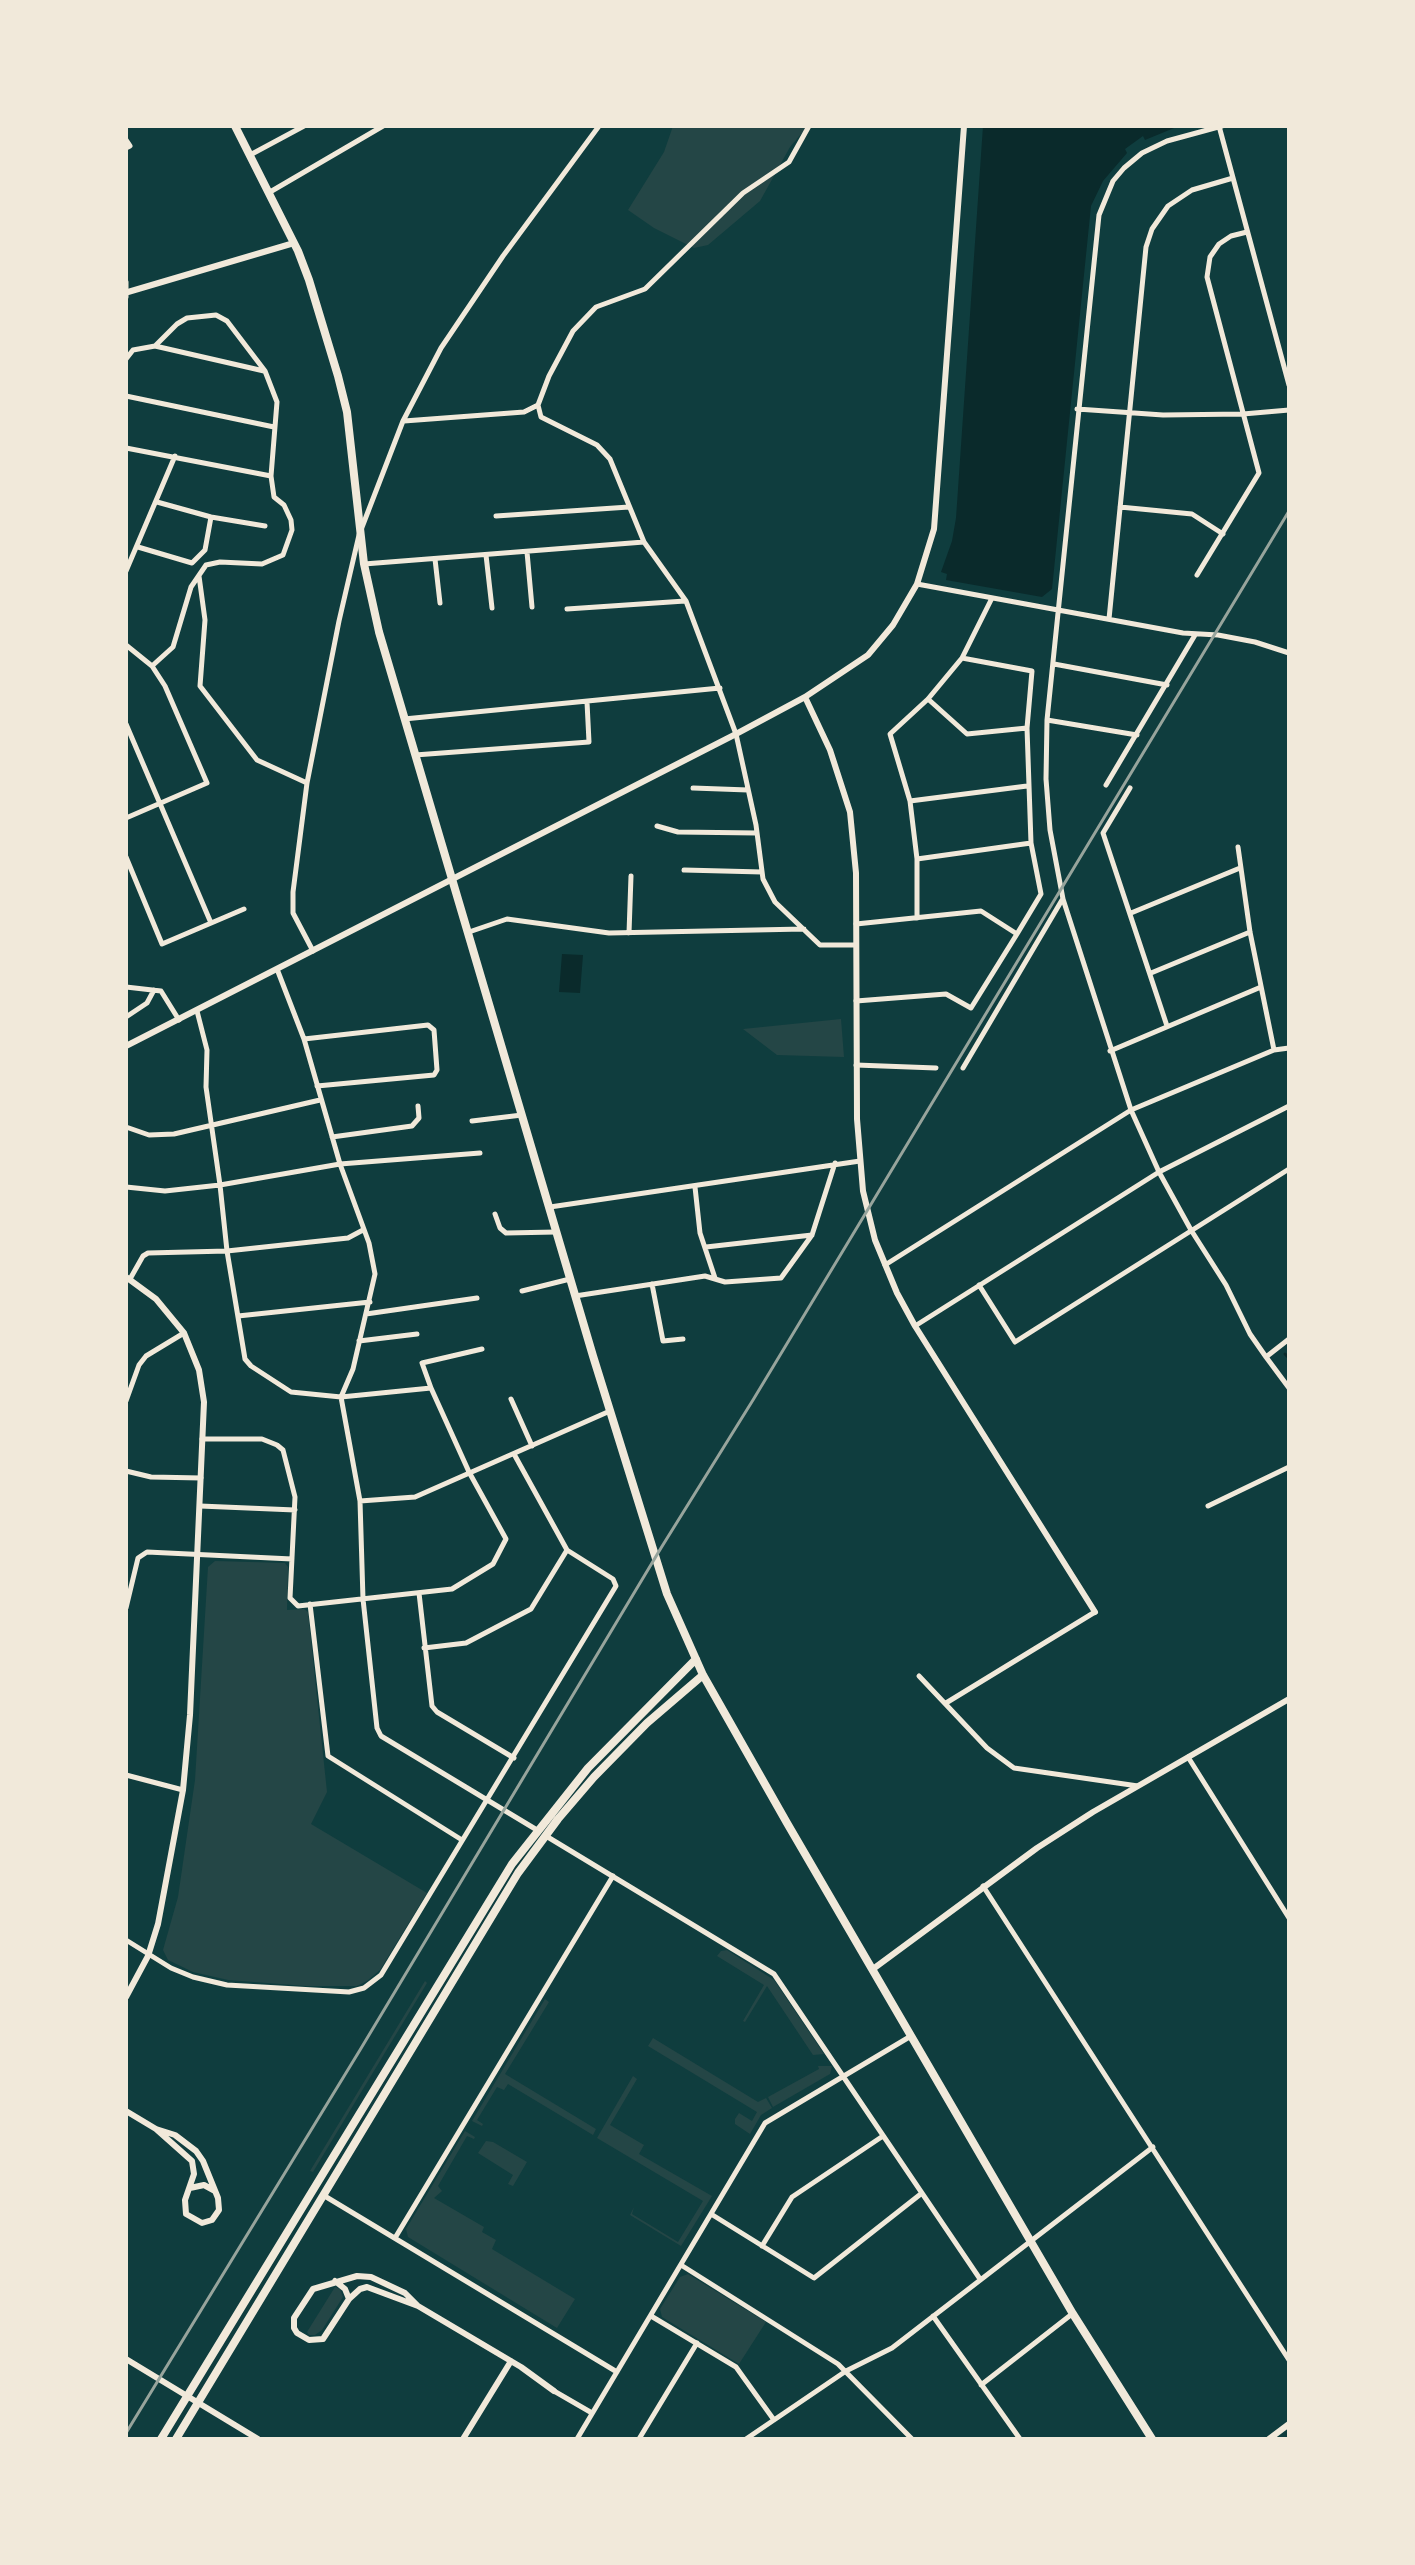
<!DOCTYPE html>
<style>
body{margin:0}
#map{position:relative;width:1415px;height:2565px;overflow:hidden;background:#0f3d3e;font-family:"Work Sans",sans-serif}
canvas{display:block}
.frame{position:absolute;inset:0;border:128px solid #f1e9da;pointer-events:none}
</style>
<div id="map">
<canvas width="1415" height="2565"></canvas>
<div class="frame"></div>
</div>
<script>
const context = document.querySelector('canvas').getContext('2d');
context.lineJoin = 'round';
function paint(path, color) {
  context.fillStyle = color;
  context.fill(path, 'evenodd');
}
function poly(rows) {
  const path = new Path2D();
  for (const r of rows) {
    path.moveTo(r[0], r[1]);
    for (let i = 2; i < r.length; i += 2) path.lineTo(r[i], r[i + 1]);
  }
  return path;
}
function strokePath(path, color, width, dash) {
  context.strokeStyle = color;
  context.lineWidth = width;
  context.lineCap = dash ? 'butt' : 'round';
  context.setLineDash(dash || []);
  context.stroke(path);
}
const green = poly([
 [673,126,808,126,790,147,760,201,708,245,694,248,654,228,628,210,664,152],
 [841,1019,844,1057,777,1055,743,1029],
 [215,1561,285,1563,288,1567,287,1610,304,1609,308,1612,327,1792,311,1824,427,1893,380,1970,367,1981,357,1986,306,1986,228,1980,193,1972,168,1960,163,1950,178,1897,195,1780,208,1567],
 [727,1950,774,1980,824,2054,813,2055,767,1986,745,2022,743,2021,764,1985,717,1956,721,1951],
 [425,1981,427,1983,313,2172,310,2171],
 [545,1999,549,2002,505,2074,596,2129,593,2135,508,2084,504,2090,497,2087,477,2120,483,2124,482,2126,472,2121],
 [653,2038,758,2102,766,2098,772,2108,761,2115,750,2134,735,2124,735,2119,739,2113,752,2121,757,2112,648,2046],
 [818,2066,832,2066,830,2074,773,2107,768,2097,819,2069],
 [633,2076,637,2079,610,2125,644,2145,639,2154,712,2196,681,2246,630,2215,634,2207,632,2214,678,2242,703,2201,597,2138],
 [465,2131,475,2137,474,2139,467,2136,438,2186,442,2191,434,2198,484,2227,482,2232,496,2240,492,2249,575,2299,557,2328,408,2237,406,2229],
 [486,2141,493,2142,527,2162,513,2186,508,2184,513,2175,478,2153],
 [688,2274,766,2322,739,2364,662,2317,660,2309,680,2277],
 [335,2287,340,2289,343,2297,322,2330,315,2335,309,2335,307,2332]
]);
const water = poly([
 [983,126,1179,126,1145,140,1143,136,1125,149,1127,153,1103,181,1091,206,1052,589,1042,597,946,580,947,574,941,572,952,541,956,518],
 [562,954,583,955,580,993,559,992]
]);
const stream = poly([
 [1285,1354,1289,1358]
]);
const minor = poly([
 [809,126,789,162,743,193,645,289,596,307,573,331,549,376,538,405,541,417,597,445,610,459,644,542,686,601,736,734,756,825,763,879,775,902,820,945,856,945],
 [1219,126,1289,385],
 [1222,126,1167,141,1142,153,1124,168,1113,181,1099,215,1047,720,1046,779,1050,830,1063,899,1131,1110,1159,1172,1191,1230,1226,1285,1250,1334,1266,1357],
 [126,140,130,146,126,148],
 [250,155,304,126],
 [270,192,383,126],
 [126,282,126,297],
 [126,359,133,350,155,346,264,371],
 [126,396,274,427],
 [1077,409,1163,415,1243,414,1289,410],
 [404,421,524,412,538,405],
 [126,448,271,476,277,402,265,371,227,321,216,315,187,318,177,324,155,346],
 [157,502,211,517,265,526],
 [1120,507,1192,514,1223,534],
 [496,516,629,507],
 [138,547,192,563,205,550,211,517],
 [527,552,532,607],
 [486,555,492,608],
 [435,559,440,603],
 [364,564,644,542],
 [126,571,175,456],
 [1197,575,1259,473,1207,277,1210,257,1219,244,1231,236,1247,232],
 [199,576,205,620,200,686,257,760,307,783],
 [917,584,1183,633,1218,635,1255,642,1289,653],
 [567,609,685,601],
 [1109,619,1146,247,1152,229,1168,206,1192,190,1233,178],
 [126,645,152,666,165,686,207,783,126,818],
 [962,658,1032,671,1027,728,1031,843,917,859,910,801,890,734,928,699,962,658,992,598],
 [1054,664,1167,685],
 [152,666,173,647,191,587,206,565,220,562,262,564,283,555,292,530,291,520,284,505,274,497,271,476],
 [928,699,967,734,1027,728],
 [404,719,720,688],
 [1047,720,1137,735],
 [126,724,211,923],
 [415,755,589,742,587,702],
 [1106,785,1195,635],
 [693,788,748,790],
 [1130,788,1103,833,1167,1026],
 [910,801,1027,786],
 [657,826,678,832,757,833],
 [1238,847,1250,932,1274,1050],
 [126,857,162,944,244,909],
 [917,859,917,918],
 [684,870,762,872],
 [1131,913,1240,868],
 [856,924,981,911,1017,934,1041,894,1031,843],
 [469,932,507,919,609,933,804,929],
 [629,933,631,876],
 [313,951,293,913,293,892,307,783,339,621,359,535,403,421,441,348,503,256,599,126],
 [277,969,304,1039,340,1164,369,1243,375,1274,353,1369,341,1397,360,1501,363,1599,377,1728,381,1736,537,1830],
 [1151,973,1250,932],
 [126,987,161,991,179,1020],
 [856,1001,946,994,971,1008,1017,934],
 [126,1017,147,1003,154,990],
 [304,1039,428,1025,434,1030,437,1070,434,1075,317,1086],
 [1110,1051,1261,987],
 [856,1065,936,1068],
 [963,1068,1062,900],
 [472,1121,522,1115],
 [126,1127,149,1135,174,1134,320,1100],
 [332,1137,412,1126,419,1118,418,1106],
 [126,1187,165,1191,220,1185,206,1087,207,1050,197,1011],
 [695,1187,700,1233,715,1278],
 [550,1207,860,1161],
 [495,1214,500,1228,506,1233,556,1232],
 [706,1247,812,1235],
 [885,1265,1131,1110,1274,1050,1289,1048],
 [130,1279,143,1256,148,1253,227,1251,348,1238,363,1230],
 [652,1284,663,1341,683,1339],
 [979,1285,1015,1342,1289,1169],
 [522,1291,570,1279],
 [575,1296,705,1276,725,1282,781,1278,812,1235,835,1163],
 [366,1314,477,1298],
 [238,1316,370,1302],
 [915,1326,1159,1172,1289,1106],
 [1289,1339,1266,1357,1289,1388],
 [359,1341,417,1334],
 [431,1388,422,1363,482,1349],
 [511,1399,532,1446],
 [126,1401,139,1365,146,1356,184,1333],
 [202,1439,262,1439,277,1445,283,1450,295,1497,290,1598,298,1606,452,1589,493,1564,506,1539,469,1472,431,1388,341,1397,291,1392,251,1366,245,1359,227,1251,220,1185,340,1164,480,1153],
 [126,1471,151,1477,201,1478],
 [360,1501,415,1497,610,1411],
 [200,1506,295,1510],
 [1208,1506,1289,1467],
 [419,1593,432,1706,437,1712,514,1758],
 [310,1604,328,1756,462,1840],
 [126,1608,138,1558,147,1552,292,1559],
 [424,1648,466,1643,531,1609,567,1550],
 [919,1676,987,1748,1014,1768,1138,1786],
 [946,1703,1095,1612],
 [1188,1757,1289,1918],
 [126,1775,183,1790],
 [546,1836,774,1974,980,2279],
 [983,1886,1289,2360],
 [126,1940,171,1968,193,1977,227,1985,349,1992,364,1988,381,1975,616,1586,613,1579,567,1550,514,1454],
 [323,2195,617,2372],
 [711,2214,814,2278,922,2193],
 [395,2238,613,1876],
 [762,2246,792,2197,883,2136],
 [681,2265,838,2364,912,2439],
 [651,2316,736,2367,774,2420],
 [933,2316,1020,2439],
 [981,2385,1072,2314],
 [554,2391,592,2413],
 [577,2439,765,2123,911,2036],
 [639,2439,697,2343],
 [746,2439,846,2371,892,2348,1153,2147]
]);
const tertiary = poly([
 [128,292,294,243],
 [805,697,830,750,850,812,856,873,857,1119,863,1191,875,1240,897,1293,915,1326,1095,1612],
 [126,1046,736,734,805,697,868,655,893,625,917,584,934,529,964,126],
 [126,1277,156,1299,184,1333,199,1370,204,1402,190,1715,183,1790,158,1924,148,1956,126,1997],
 [873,1969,1037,1848,1093,1812,1289,1699],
 [126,2111,156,2129,175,2135,196,2151,203,2161,218,2198,219,2210,212,2220,202,2223,186,2214,185,2200,194,2174,192,2161,156,2129],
 [190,2188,204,2185,215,2191],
 [335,2281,345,2289,349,2299],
 [418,2306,367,2287,360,2289,349,2299,323,2339,309,2340,297,2333,294,2328,294,2318,313,2289,357,2276,371,2277,405,2293,418,2306,521,2367,554,2391],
 [126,2359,258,2439],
 [463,2439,511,2361],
 [1269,2439,1289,2424]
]);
const primary = poly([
 [235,126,298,251,309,280,338,376,347,412,364,564,379,632,593,1356,667,1594,703,1675,787,1823,1073,2314,1152,2439],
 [161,2439,512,1864,588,1768,696,1659],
 [176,2439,518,1873,558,1819,594,1777,647,1723,703,1675]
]);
const rail = poly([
 [126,2433,360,2050,661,1548,753,1400,1289,511]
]);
paint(green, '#244646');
paint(water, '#0a2a2b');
strokePath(stream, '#0a2a2b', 3);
strokePath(minor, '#f1e9da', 5);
strokePath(tertiary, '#f1e9da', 6);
strokePath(primary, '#f1e9da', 8);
strokePath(rail, '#97a49c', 3);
</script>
